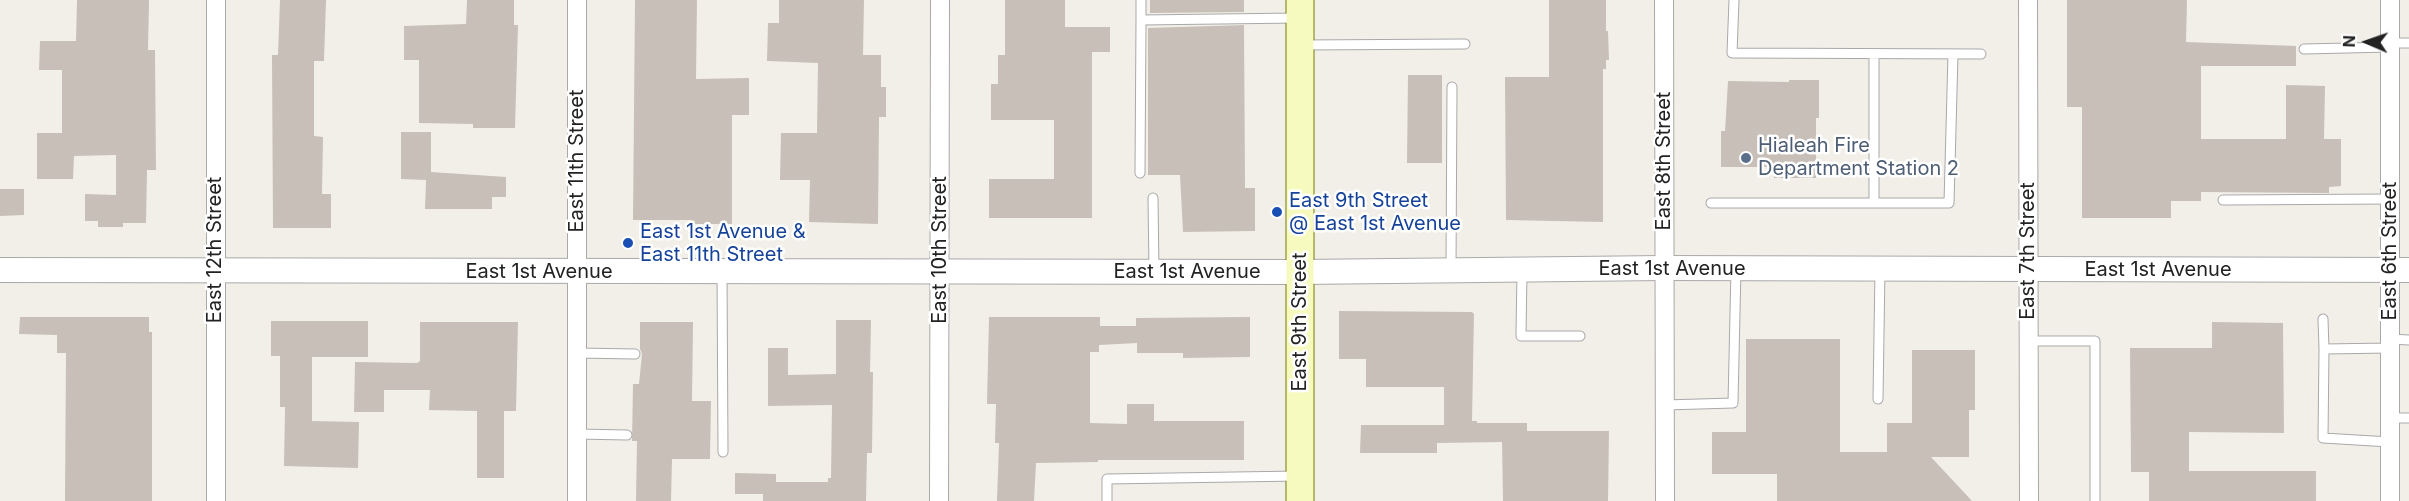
<!DOCTYPE html>
<style>
body{margin:0}
#map{position:relative;width:2409px;height:501px;overflow:hidden;background:#f2efe9;font-family:Inter,sans-serif}
canvas{display:block}
.north{position:absolute;left:2337px;top:12px;width:60px;height:60px;-webkit-text-stroke:4px #fff;paint-order:stroke;rotate:272deg;font-size:16px;font-weight:700;line-height:24px;text-align:center;color:#222}
.north::after{content:'';display:block;margin:auto;width:21px;height:27px;background:#222;clip-path:polygon(50% 0,100% 100%,50% 72%,0 100%)}
</style>
<div id="map">
<canvas width="2409" height="501"></canvas>
<div class="north">N</div>
</div>
<script>
const context = document.querySelector('canvas').getContext('2d');
context.lineJoin = 'round';
function paint(path, color) {
  context.fillStyle = color;
  context.fill(path, 'evenodd');
}
function poly(rows) {
  const path = new Path2D();
  for (const r of rows) {
    path.moveTo(r[0], r[1]);
    for (let i = 2; i < r.length; i += 2) path.lineTo(r[i], r[i + 1]);
  }
  return path;
}
function strokePath(path, color, width, dash) {
  context.strokeStyle = color;
  context.lineWidth = width;
  context.lineCap = dash ? 'butt' : 'round';
  context.setLineDash(dash || []);
  context.stroke(path);
}
function write(font, color, halo, rows, align = 'center') {
  context.font = font + ' Inter,sans-serif';
  context.lineWidth = 5;
  context.setLineDash([]);
  context.textBaseline = 'middle';
  context.strokeStyle = halo;
  context.fillStyle = color;
  for (const [text, x, y, turn = 0] of rows) {
    context.save();
    context.translate(x, y);
    context.rotate((+turn || 0) * Math.PI / 180);
    context.textAlign = isNaN(turn) ? turn : align;
    if (halo) context.strokeText(text, 0, 0);
    context.fillText(text, 0, 0);
    context.restore();
  }
}
const building = poly([
 [77,0,149,0,148,50,155,50,156,170,147,170,146,223,123,223,123,227,98,227,98,221,85,221,85,194,116,195,116,155,74,156,73,179,37,179,37,133,62,133,62,70,39,70,40,41,76,41],
 [280,0,326,0,324,61,314,61,314,136,323,137,322,194,331,194,331,228,273,228,272,55,278,55],
 [467,0,514,0,514,25,518,25,515,128,473,128,473,124,419,123,419,60,404,60,404,26,466,24],
 [635,0,697,0,696,79,749,78,749,115,732,115,732,224,691,224,691,220,633,220],
 [779,0,864,0,863,55,881,55,881,87,886,87,886,117,879,117,878,224,809,222,810,180,780,180,781,133,817,133,818,63,767,61,768,23,779,23],
 [1005,0,1065,0,1065,27,1110,27,1110,52,1092,52,1092,218,989,218,989,179,1054,179,1054,120,991,120,991,84,998,84,998,55,1005,55],
 [1150,0,1244,0,1244,12,1150,13],
 [1549,0,1606,0,1606,31,1608,31,1609,60,1606,60,1606,69,1603,69,1603,222,1506,220,1505,77,1549,77],
 [2067,0,2187,0,2186,42,2296,46,2296,66,2201,66,2201,139,2286,139,2286,85,2325,86,2324,139,2341,139,2341,186,2329,187,2329,193,2201,192,2201,201,2171,201,2171,218,2082,218,2082,107,2067,107],
 [1244,25,1245,188,1255,188,1255,231,1183,232,1180,175,1148,175,1148,28],
 [1408,75,1442,75,1442,163,1407,163],
 [1789,80,1819,80,1819,118,1816,118,1816,178,1774,178,1774,167,1721,167,1721,131,1725,131,1728,81,1789,82],
 [401,132,431,132,431,172,506,177,506,197,492,197,492,209,425,209,426,180,401,179],
 [0,189,24,189,24,215,0,216],
 [1339,311,1472,312,1474,314,1472,421,1477,421,1477,423,1527,423,1527,431,1609,431,1608,501,1503,501,1502,442,1437,443,1437,453,1360,453,1361,425,1444,425,1444,387,1366,387,1366,359,1339,359],
 [20,317,149,317,149,332,152,332,152,501,65,501,66,353,57,353,57,335,19,334],
 [989,317,1100,317,1100,326,1136,326,1136,318,1250,317,1250,357,1183,358,1183,353,1137,353,1137,343,1099,345,1099,352,1090,352,1090,423,1127,424,1127,404,1154,404,1154,421,1244,421,1244,460,1098,460,1098,462,1036,463,1034,501,997,501,999,443,995,443,996,404,987,404],
 [836,320,871,320,870,372,873,372,872,453,867,453,866,501,763,501,763,494,735,494,735,473,776,474,776,482,828,482,828,478,831,478,832,405,768,406,768,348,788,348,788,375,836,374],
 [271,321,368,321,368,357,312,357,312,421,359,422,358,468,284,466,285,407,280,407,280,356,271,356],
 [420,322,518,322,516,411,504,411,504,478,477,478,477,411,429,410,430,390,384,390,384,412,354,412,355,362,417,363,420,361],
 [640,322,693,322,692,401,711,401,710,459,672,459,671,501,636,501,637,441,632,441,633,384,639,384,642,354,640,349],
 [2212,322,2283,323,2284,433,2189,432,2189,471,2316,471,2316,501,2149,501,2149,472,2131,472,2130,348,2212,348],
 [1746,339,1840,339,1840,452,1887,452,1887,423,1912,423,1912,350,1975,350,1975,410,1969,410,1969,457,1931,457,1972,501,1777,501,1777,474,1712,474,1712,432,1746,432]
]);
const service = poly([
 [1734,0,1732,53,1981,54],
 [1141,20,1141,0],
 [2390,43,2409,43],
 [1302,45,1465,44],
 [2304,49,2390,47],
 [1140,173,1141,20,1298,18],
 [1153,198,1154,270],
 [2223,200,2390,199],
 [1711,203,1949,203,1953,54],
 [1874,203,1874,54],
 [1451,268,1452,87],
 [1522,270,1521,336,1580,336],
 [722,271,723,452],
 [2323,319,2324,349],
 [2390,339,2409,340],
 [2029,341,2095,341,2095,501],
 [2390,348,2324,349,2323,438,2390,442],
 [577,353,635,354],
 [1878,399,1880,269],
 [1665,405,1733,403,1736,268],
 [2390,418,2409,418],
 [577,434,627,435],
 [1107,501,1107,479,1299,476]
]);
const minor = poly([
 [1664,0,1665,501],
 [2028,0,2029,501],
 [216,501,216,0],
 [577,501,577,0],
 [939,501,940,0],
 [2390,501,2390,0]
]);
const tertiary = poly([
 [0,270,1300,272,1664,268,2409,270]
]);
const secondary = poly([
 [1300,0,1300,501]
]);
const markers = [
 [1746,158,6,"#5c6f8a"],
 [1277,212,6,"#1a4fb4"],
 [628,243,6,"#1a4fb4"]
];
const serviceNames = [
 ["Hialeah Fire",1758,146],
 ["Department Station 2",1758,169]
];
const streetNames = [
 ["East 11th Street",577,161,-90],
 ["East 8th Street",1664,161,-90],
 ["East 12th Street",215,250,-90],
 ["East 10th Street",940,250,-90],
 ["East 7th Street",2028,251,-90],
 ["East 6th Street",2390,251,-90],
 ["East 1st Avenue",1672,269],
 ["East 1st Avenue",2158,270],
 ["East 1st Avenue",539,272],
 ["East 1st Avenue",1187,272],
 ["East 9th Street",1300,322,-90]
];
const transitNames = [
 ["East 9th Street",1289,201],
 ["@ East 1st Avenue",1289,224],
 ["East 1st Avenue &",640,232],
 ["East 11th Street",640,255]
];
paint(building, '#c7bfb8');
strokePath(service, '#a9a9a9', 11);
strokePath(minor, '#a9a9a9', 20);
strokePath(tertiary, '#a9a9a9', 26);
strokePath(secondary, '#707d05', 29);
strokePath(service, '#fff', 9);
strokePath(minor, '#fff', 18);
strokePath(tertiary, '#fff', 24);
strokePath(secondary, '#f7fabf', 27);
for (const [x, y, r, color] of markers) {
  const dot = new Path2D();
  dot.arc(x, y, r, 0, 2 * Math.PI);
  context.fillStyle = color;
  context.fill(dot);
  strokePath(dot, '#fff', 2);
}
write('20px', '#4e5e75', '#fff', serviceNames, 'left');
write('20px', '#222', '#fff', streetNames);
write('20px', '#164399', '#fff', transitNames, 'left');
</script>
